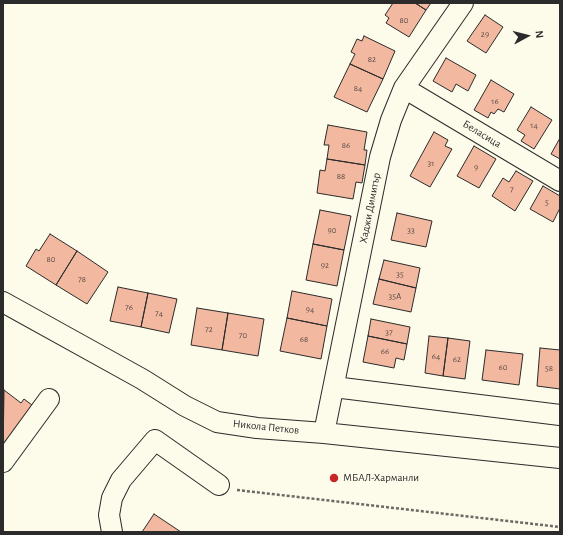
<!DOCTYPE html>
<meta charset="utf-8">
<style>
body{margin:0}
#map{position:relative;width:563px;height:535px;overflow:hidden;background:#fdfbea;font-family:"Alegreya Sans",sans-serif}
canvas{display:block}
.frame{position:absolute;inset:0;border:4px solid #2b2b2b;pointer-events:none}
.north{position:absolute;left:507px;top:16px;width:40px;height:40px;-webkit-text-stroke:3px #fdfbea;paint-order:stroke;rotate:83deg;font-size:11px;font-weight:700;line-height:16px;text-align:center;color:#2b2b2b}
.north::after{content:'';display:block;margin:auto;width:14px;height:18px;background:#2b2b2b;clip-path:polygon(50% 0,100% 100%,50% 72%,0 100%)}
</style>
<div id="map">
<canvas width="563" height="535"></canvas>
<div class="frame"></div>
<div class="north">N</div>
</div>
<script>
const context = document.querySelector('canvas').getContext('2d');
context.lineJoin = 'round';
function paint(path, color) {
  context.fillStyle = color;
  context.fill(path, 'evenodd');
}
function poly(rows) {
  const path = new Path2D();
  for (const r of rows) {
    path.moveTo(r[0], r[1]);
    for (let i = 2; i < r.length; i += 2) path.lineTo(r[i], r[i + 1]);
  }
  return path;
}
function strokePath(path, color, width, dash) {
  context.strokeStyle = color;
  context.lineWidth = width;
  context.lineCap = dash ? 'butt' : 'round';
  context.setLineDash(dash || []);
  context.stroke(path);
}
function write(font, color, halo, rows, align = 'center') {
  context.font = font + ' "Alegreya Sans",sans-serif';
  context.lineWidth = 3;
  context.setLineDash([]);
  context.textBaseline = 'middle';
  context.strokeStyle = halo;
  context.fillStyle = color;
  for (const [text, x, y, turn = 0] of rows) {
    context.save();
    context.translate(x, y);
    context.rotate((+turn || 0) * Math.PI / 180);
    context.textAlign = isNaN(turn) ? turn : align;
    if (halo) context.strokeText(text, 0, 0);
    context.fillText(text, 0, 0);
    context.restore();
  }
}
const building = poly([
 [393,3,415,3,426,10,409,37,386,23,389,18,385,15,393,3],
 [415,3,431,3,426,10,415,3],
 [485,15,503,27,486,53,467,41,485,15],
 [364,36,395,51,383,79,350,64,355,54,351,52,357,39,362,41,364,36],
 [446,58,476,75,468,91,456,84,452,92,433,81,446,58],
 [350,64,383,79,367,112,334,97,350,64],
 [491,80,514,94,504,112,498,109,494,114,491,112,488,118,474,110,491,80],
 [531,107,552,120,534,149,521,141,525,135,517,130,531,107],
 [328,125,367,132,364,150,367,150,365,165,327,159,329,145,324,145,328,125],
 [434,132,448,140,445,146,452,149,430,187,410,176,434,132],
 [560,138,560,159,551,154,560,138],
 [474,146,496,159,479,188,457,176,474,146],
 [327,159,365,165,362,183,356,182,353,199,317,193,320,170,325,171,327,159],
 [516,171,533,181,515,211,492,196,503,178,509,182,516,171],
 [543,186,560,196,560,208,553,222,530,209,543,186],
 [320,210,351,216,344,250,313,244,320,210],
 [397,213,432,221,426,247,391,240,397,213],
 [50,234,77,251,56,285,26,266,36,249,39,251,50,234],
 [313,244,344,250,337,286,306,280,313,244],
 [77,251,108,272,87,304,56,285,77,251],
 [384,260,420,268,416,288,379,279,384,260],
 [379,279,416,288,411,312,373,304,379,279],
 [118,287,148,293,141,327,110,321,118,287],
 [292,291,332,299,327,326,287,318,292,291],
 [148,293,177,299,169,333,141,327,148,293],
 [197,308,228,313,222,350,191,345,197,308],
 [228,313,264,319,258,356,222,350,228,313],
 [287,318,327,326,321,359,280,351,287,318],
 [371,319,410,327,407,344,368,336,371,319],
 [368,336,407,344,404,360,396,358,394,368,363,362,368,336],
 [429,336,448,338,443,376,425,373,429,336],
 [448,338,470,341,465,379,443,376,448,338],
 [540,348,560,350,560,389,537,386,540,348],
 [486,350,523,354,519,385,482,380,486,350],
 [4,390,21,403,24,399,36,408,3,453,4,390],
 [154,514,181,532,142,532,154,514]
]);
const path = poly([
 [237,490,560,527]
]);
const minor = poly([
 [404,88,560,181],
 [3,302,142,379,185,406,217,422,257,428,324,433,560,458],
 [334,387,560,415],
 [324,433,380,157,391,120,404,88,463,3],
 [3,462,49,399],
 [112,532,109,515,112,498,121,480,155,440,219,485]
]);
const markers = [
 [334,478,5,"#c62828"]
];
const numberNames = [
 ["80",404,20],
 ["29",485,34],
 ["82",372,59],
 ["84",358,88],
 ["16",495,101],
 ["14",534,125],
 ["86",346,145],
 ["31",431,163],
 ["9",476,167],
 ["88",341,176],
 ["7",512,189],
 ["5",547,202],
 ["90",332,230],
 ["33",411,230],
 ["80",51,259],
 ["92",325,265],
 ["35",400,274],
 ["78",82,279],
 ["35А",395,296],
 ["76",129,307],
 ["94",310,309],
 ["74",159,313],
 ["72",209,329],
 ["37",389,332],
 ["70",243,335],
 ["68",304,339],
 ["66",385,351],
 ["64",436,356],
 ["62",457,359],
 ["60",503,367],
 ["58",549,368]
];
const streetNames = [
 ["Беласица",482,134,31],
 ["Хаджи Димитър",370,208,-79],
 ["Никола Петков",266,427,6]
];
const poiNames = [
 ["МБАЛ-Харманли",343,478]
];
paint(building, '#f2b8a0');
strokePath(building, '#2b2b2b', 1);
strokePath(minor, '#2b2b2b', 22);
strokePath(path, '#6a6964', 2.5, [3, 2]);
strokePath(minor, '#fdfbea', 20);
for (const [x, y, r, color] of markers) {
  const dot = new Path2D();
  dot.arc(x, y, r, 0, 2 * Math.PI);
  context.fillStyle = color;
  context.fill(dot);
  strokePath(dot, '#fdfbea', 1.5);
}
write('9px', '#5d4e48', null, numberNames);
write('11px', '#2b2b2b', '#fdfbea', streetNames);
write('11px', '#2b2b2b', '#fdfbea', poiNames, 'left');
</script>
